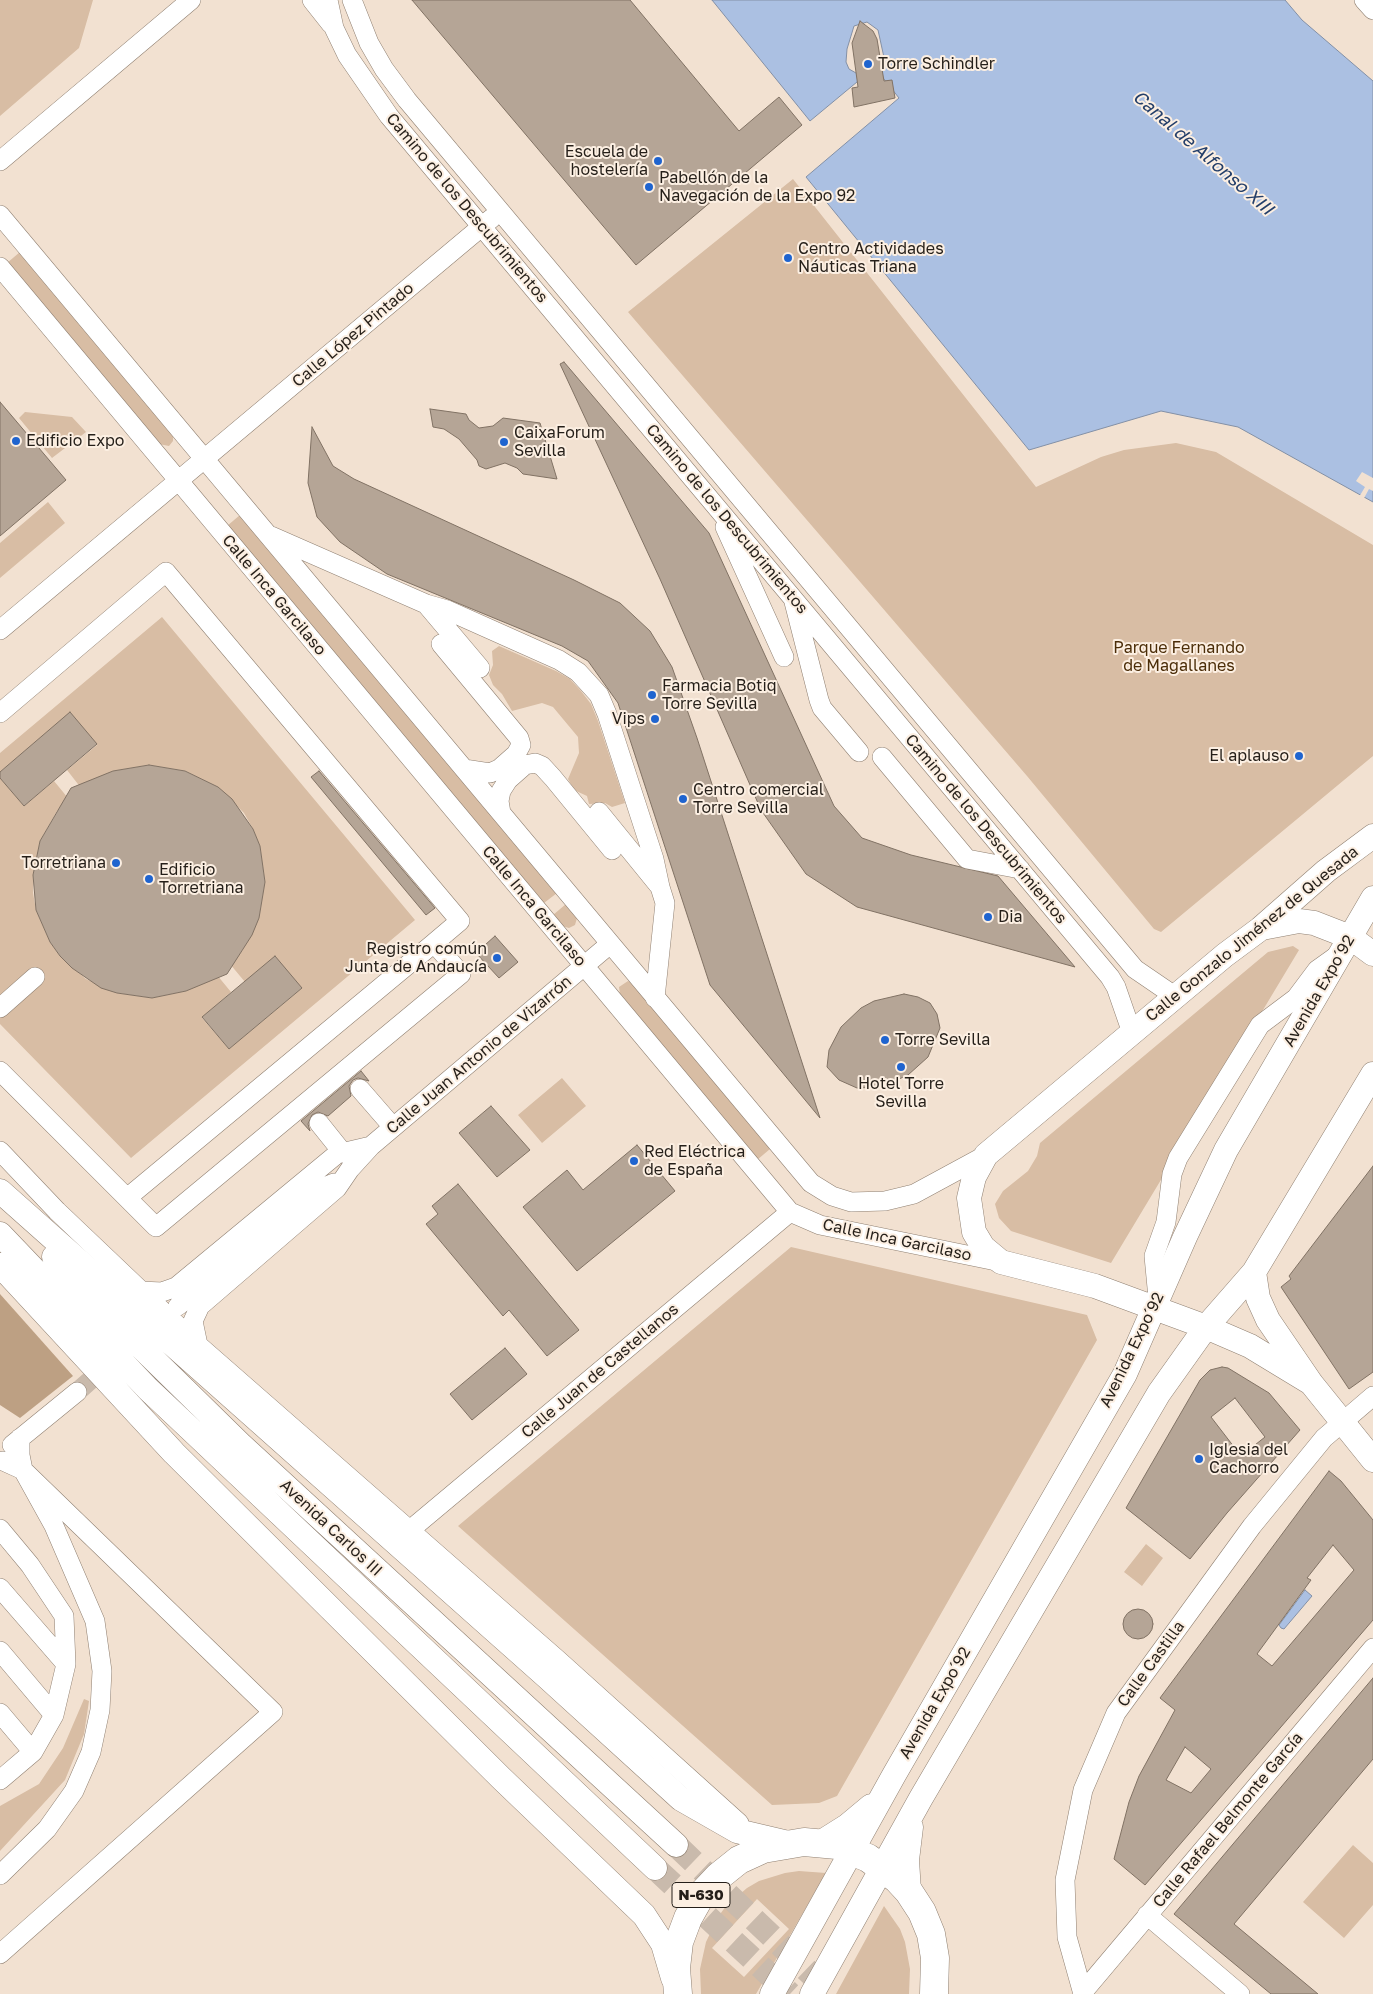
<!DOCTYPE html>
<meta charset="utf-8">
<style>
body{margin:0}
canvas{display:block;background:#f2e1d1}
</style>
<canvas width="1373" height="1994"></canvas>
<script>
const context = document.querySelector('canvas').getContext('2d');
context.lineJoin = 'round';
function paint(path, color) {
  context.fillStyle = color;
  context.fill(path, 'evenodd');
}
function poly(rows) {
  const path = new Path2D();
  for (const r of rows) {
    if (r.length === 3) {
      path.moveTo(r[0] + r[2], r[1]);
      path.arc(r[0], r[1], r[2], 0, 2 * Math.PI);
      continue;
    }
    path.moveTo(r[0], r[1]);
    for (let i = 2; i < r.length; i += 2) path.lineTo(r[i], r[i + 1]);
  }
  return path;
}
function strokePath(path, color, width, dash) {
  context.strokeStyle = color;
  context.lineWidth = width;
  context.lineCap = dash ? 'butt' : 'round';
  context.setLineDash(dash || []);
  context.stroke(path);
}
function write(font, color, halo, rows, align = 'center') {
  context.font = font + ' "Golos Text",sans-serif';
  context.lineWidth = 4;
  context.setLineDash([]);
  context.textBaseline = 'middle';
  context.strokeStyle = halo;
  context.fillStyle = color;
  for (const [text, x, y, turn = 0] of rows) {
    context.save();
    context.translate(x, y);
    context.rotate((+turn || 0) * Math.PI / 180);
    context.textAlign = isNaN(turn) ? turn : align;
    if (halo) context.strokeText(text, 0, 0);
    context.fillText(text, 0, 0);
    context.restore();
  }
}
const green = poly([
 [0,0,93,0,79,48,0,116],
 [793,179,1036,487,1101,457,1124,450,1176,443,1216,452,1373,545,1373,756,1161,932,1154,929,1027,776,628,312],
 [20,252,173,435,173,441,169,446,159,444,7,263],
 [25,412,72,417,86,432,52,458,19,418],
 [48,502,65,523,0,578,0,543],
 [240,515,557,893,544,903,227,526],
 [162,617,415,920,131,1158,0,1024,0,778,24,806,54,781,68,798,57,811,40,841,33,875,33,893,36,910,50,942,60,956,86,979,117,993,152,998,186,991,217,975,231,992,202,1018,229,1049,301,989,245,982,230,964,242,951,259,918,265,882,260,846,253,829,244,813,218,787,185,771,149,765,113,771,81,788,67,770,97,745,70,713,0,772,0,753],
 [499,646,556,671,570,679,581,691,591,704,598,721,625,803,612,807,605,803,589,804,587,796,574,790,568,779,579,753,578,737,553,707,542,703,512,711,502,694,493,685,489,675,493,665,492,651],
 [566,904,577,918,575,925,569,928,562,926,553,915],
 [1293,946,1299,950,1111,1263,1011,1231,999,1218,995,1204,1003,1191,1028,1171,1037,1156,1040,1143,1268,952],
 [628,981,632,983,770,1149,757,1160,620,995,619,987],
 [562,1078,586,1106,542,1143,518,1115],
 [791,1247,1087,1315,1097,1340,837,1796,819,1803,772,1805,458,1526],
 [1146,1544,1163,1558,1142,1586,1124,1572],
 [84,1699,89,1701,84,1734,65,1780,0,1851,0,1806,39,1784,63,1748],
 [1353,1845,1373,1863,1373,1905,1344,1938,1303,1902],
 [799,1871,826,1873,756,1994,701,1994,700,1969,706,1942,718,1917,726,1906,747,1888,759,1881,785,1873],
 [757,1899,789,1929,744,1977,712,1948],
 [884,1906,900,1929,905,1942,910,1969,909,1994,836,1994]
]);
const forest = poly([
 [0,1294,73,1376,20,1418,0,1405]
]);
const water = poly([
 [712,0,1285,0,1302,20,1373,81,1373,502,1238,427,1161,411,1029,450,806,177,899,98,876,69,875,65,885,62,878,30,867,22,854,26,847,49,846,62,849,69,863,77,810,121,712,0],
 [1305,1590,1312,1596,1284,1629,1281,1628,1279,1625,1305,1590]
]);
const pier = poly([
 [1362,472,1373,478,1373,491,1369,489,1363,500,1359,497,1365,487,1356,481]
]);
const building = poly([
 [412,0,630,0,739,131,779,97,802,125,636,265,412,0],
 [860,21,873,31,877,39,884,81,892,80,895,98,854,107,852,88,858,87,852,43,860,21],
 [564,362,709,533,834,806,862,838,911,855,998,876,1075,967,857,907,806,874,761,810,660,579,560,364,564,362],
 [0,402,66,480,0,536,0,402],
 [430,409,466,414,469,420,479,428,493,426,503,418,540,423,557,479,523,474,517,468,505,463,486,469,479,466,477,460,459,439,444,429,433,427,430,409],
 [312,427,333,466,354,479,574,580,620,603,650,631,672,667,697,738,820,1118,710,985,618,703,588,661,562,646,387,574,340,542,317,517,308,483,312,427],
 [70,712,97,744,24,806,0,778,0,772,70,712],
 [149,765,185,771,218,787,232,799,253,829,260,846,265,882,259,918,252,935,227,974,186,991,152,998,117,993,101,988,72,968,60,956,50,942,36,910,33,875,40,841,71,788,113,771,149,765],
 [319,771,435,908,426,915,311,777,319,771],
 [495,936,518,962,499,978,476,953,495,936],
 [275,956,302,988,229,1049,202,1017,275,956],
 [904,994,918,997,930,1003,937,1014,940,1028,928,1057,908,1075,881,1087,857,1088,839,1080,827,1067,829,1050,841,1027,861,1008,874,1001,904,994],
 [361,1071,369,1081,358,1078,353,1080,349,1086,351,1096,328,1116,318,1112,312,1115,308,1124,310,1131,301,1121,361,1071],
 [491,1106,530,1150,497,1177,459,1133,491,1106],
 [637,1145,675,1191,577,1271,523,1207,567,1170,583,1190,637,1145],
 [1373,1166,1373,1372,1349,1389,1281,1287,1291,1279,1289,1276,1373,1166],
 [458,1184,579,1330,547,1356,509,1310,503,1316,426,1224,438,1214,432,1206,458,1184],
 [505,1348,527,1374,472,1420,450,1394,505,1348],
 [1222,1367,1228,1368,1269,1393,1300,1430,1227,1513,1190,1559,1126,1508,1200,1380,1210,1370,1222,1367],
 [1235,1398,1265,1437,1241,1456,1211,1417,1235,1398],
 [1329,1471,1341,1481,1373,1520,1373,1620,1145,1885,1114,1859,1129,1802,1139,1776,1175,1710,1160,1698,1329,1471],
 [1333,1545,1354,1570,1272,1666,1257,1654,1311,1580,1307,1578,1333,1545],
 [1185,1747,1211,1769,1191,1793,1166,1780,1185,1747],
 [1138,1624,15],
 [1373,1678,1373,1759,1234,1924,1318,1994,1271,1994,1174,1914,1373,1678]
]);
const minorTunnel = poly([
 [77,1392,110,1363]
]);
const majorTunnel = poly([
 [676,1845,832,1994],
 [655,1868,790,1994]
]);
const minor = poly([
 [312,0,331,24],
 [328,0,334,28,347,55,389,116,1110,977,1116,987,1132,1033],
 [352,0,369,43,384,69,407,100,1135,969,1176,997],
 [1364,0,1373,10],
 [0,161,191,0],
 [0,215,811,1183,832,1196,851,1202,885,1201,914,1194,986,1155],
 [0,267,790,1212,820,1225,1001,1262],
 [725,527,784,657],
 [271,536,426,604,447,610,559,660,578,672,599,695,607,714,654,859,660,887],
 [794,602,819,700,822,708,859,752],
 [426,604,480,668],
 [0,630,492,218],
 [441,644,519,738,521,745,516,754,499,769,490,773,464,769],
 [0,713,166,572,460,921,434,943,461,974,156,1227,0,1071],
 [882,757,967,859,1020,869],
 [599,812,660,887,665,903,655,998],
 [501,813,499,801,501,791,508,780,525,765,535,763,542,766,553,778,612,850],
 [0,1008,35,977],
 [360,1089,393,1127],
 [319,1123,343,1153],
 [0,1151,57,1211,198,1345,558,1660,739,1823],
 [127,1198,434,943],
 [140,1291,162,1292,176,1287,337,1154,371,1146],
 [1158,1298,1154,1256,1166,1222,1172,1174,1178,1158,1260,1025,1296,998,1317,970,1338,955],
 [178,1306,312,1192,334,1183],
 [198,1345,193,1321,200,1306,337,1188,350,1169,371,1146,610,944],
 [12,1445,77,1392],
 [0,1529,30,1565,64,1616,66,1664,54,1715,33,1752,0,1780],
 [410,1530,790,1212],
 [0,1588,66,1664],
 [0,1651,54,1715],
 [0,1713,33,1752],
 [0,1875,47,1829,74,1791,91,1752,100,1710,102,1671,95,1621,54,1526,23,1470,20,1455,20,1438],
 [1147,1915,1240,1994],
 [0,1954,273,1712,23,1470,3,1461],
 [1083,1992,1373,1648],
 [1083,1994,1067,1937,1065,1880,1083,1790,1116,1713,1252,1526,1324,1438,1373,1396]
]);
const major = poly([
 [1262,928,1299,921,1314,923,1350,937,1373,954],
 [0,1191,547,1677,681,1799,737,1831,788,1843],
 [0,1234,148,1389,655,1868],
 [54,1257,94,1301,240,1444,676,1845],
 [0,1265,174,1453,501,1778,644,1915,663,1944,673,1978],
 [1254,1272,1258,1298,1268,1320,1311,1383,1373,1460],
 [1311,1383,1250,1346,1206,1327,1095,1286,1001,1262,983,1247,974,1232,969,1198,974,1177,986,1155,1225,955,1260,929,1326,871,1373,836],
 [820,1843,847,1826,871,1806],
 [909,1892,907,1860,911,1827],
 [772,1994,894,1775,1125,1374,1185,1237,1226,1150,1373,898],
 [812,1994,921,1798,1159,1393,1206,1327,1254,1272,1373,1074]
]);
const highway = poly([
 [678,1994,676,1968,679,1942,688,1918,701,1895,719,1876,739,1860,763,1849,804,1842,837,1845,868,1858,897,1879,909,1892,922,1912,931,1934,935,1958,934,1994]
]);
const markers = [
 [868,64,5,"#1f64cf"],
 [658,161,5,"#1f64cf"],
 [649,187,5,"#1f64cf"],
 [788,258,5,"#1f64cf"],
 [16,441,5,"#1f64cf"],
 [504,442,5,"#1f64cf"],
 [652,695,5,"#1f64cf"],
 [655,719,5,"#1f64cf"],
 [1299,756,5,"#1f64cf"],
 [683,799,5,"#1f64cf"],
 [116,863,5,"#1f64cf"],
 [149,879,5,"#1f64cf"],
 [988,917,5,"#1f64cf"],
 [497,958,5,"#1f64cf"],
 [885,1040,5,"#1f64cf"],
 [901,1067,5,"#1f64cf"],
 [634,1161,5,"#1f64cf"],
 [1199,1459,5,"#1f64cf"]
];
const shields = [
 [701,1895,58]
];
const shieldNames = [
 ["N-630",701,1895]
];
const poiNames = [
 ["Torre Schindler",878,64],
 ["Escuela de",648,152,"right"],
 ["hostelería",648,170,"right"],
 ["Pabellón de la",659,178],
 ["Navegación de la Expo 92",659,196],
 ["Centro Actividades",798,249],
 ["Náuticas Triana",798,267],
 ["CaixaForum",514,433],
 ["Sevilla",514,451],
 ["Edificio Expo",26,441],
 ["Farmacia Botiq",662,686],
 ["Torre Sevilla",662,704],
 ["Vips",645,719,"right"],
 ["El aplauso",1289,756,"right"],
 ["Centro comercial",693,790],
 ["Torre Sevilla",693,808],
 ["Torretriana",106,863,"right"],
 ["Edificio",159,870],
 ["Torretriana",159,888],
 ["Dia",998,917],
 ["Registro común",487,949,"right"],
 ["Junta de Andaucía",487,967,"right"],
 ["Torre Sevilla",895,1040],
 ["Hotel Torre",901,1084,"center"],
 ["Sevilla",901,1102,"center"],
 ["Red Eléctrica",644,1152],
 ["de España",644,1170],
 ["Iglesia del",1209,1450],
 ["Cachorro",1209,1468]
];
const streetNames = [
 ["Camino de los Descubrimientos",467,208,50],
 ["Calle López Pintado",353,335,-40],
 ["Camino de los Descubrimientos",727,519,50],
 ["Calle Inca Garcilaso",274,595,50],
 ["Camino de los Descubrimientos",986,829,50],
 ["Calle Inca Garcilaso",534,906,50],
 ["Calle Gonzalo Jiménez de Quesada",1252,934,-39],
 ["Avenida Expo´92",1319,991,-60],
 ["Calle Juan Antonio de Vizarrón",479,1055,-40],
 ["Calle Inca Garcilaso",897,1240,12],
 ["Avenida Expo´92",1132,1350,-64],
 ["Calle Juan de Castellanos",600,1371,-40],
 ["Avenida Carlos III",331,1528,43],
 ["Calle Castilla",1151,1664,-54],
 ["Avenida Expo´92",935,1703,-60],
 ["Calle Rafael Belmonte García",1228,1820,-50]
];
const parkNames = [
 ["Parque Fernando",1179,648],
 ["de Magallanes",1179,666]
];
const waterNames = [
 ["Canal de Alfonso XIII",1203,153,41]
];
paint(green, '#d8bda4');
paint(forest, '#bda083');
paint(water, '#abc0e2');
strokePath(water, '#8390a6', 1);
paint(pier, '#f2e1d1');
paint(building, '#b5a596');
strokePath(building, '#817264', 1);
strokePath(minorTunnel, '#c9baac', 19, [19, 9]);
strokePath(majorTunnel, '#c9baac', 24, [24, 12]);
strokePath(minor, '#908072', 20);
strokePath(major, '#908072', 25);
strokePath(highway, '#908072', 29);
strokePath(minor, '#fff', 19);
strokePath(major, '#fff', 24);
strokePath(highway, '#fff', 28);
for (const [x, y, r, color] of markers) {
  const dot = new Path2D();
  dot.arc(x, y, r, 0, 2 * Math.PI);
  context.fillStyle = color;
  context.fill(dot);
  strokePath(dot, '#fcefe2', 2);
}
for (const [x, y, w] of shields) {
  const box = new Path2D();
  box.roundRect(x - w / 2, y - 12.5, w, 25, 4);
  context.fillStyle = '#fcefe2';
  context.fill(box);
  strokePath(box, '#251f19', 1);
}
write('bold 15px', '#251f19', null, shieldNames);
write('16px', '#251f19', '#fcefe2', poiNames, 'left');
write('16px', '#251f19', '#fcefe2', streetNames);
write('16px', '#4b2d08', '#fcefe2', parkNames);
write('italic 18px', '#243f6a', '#fcefe2', waterNames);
</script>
